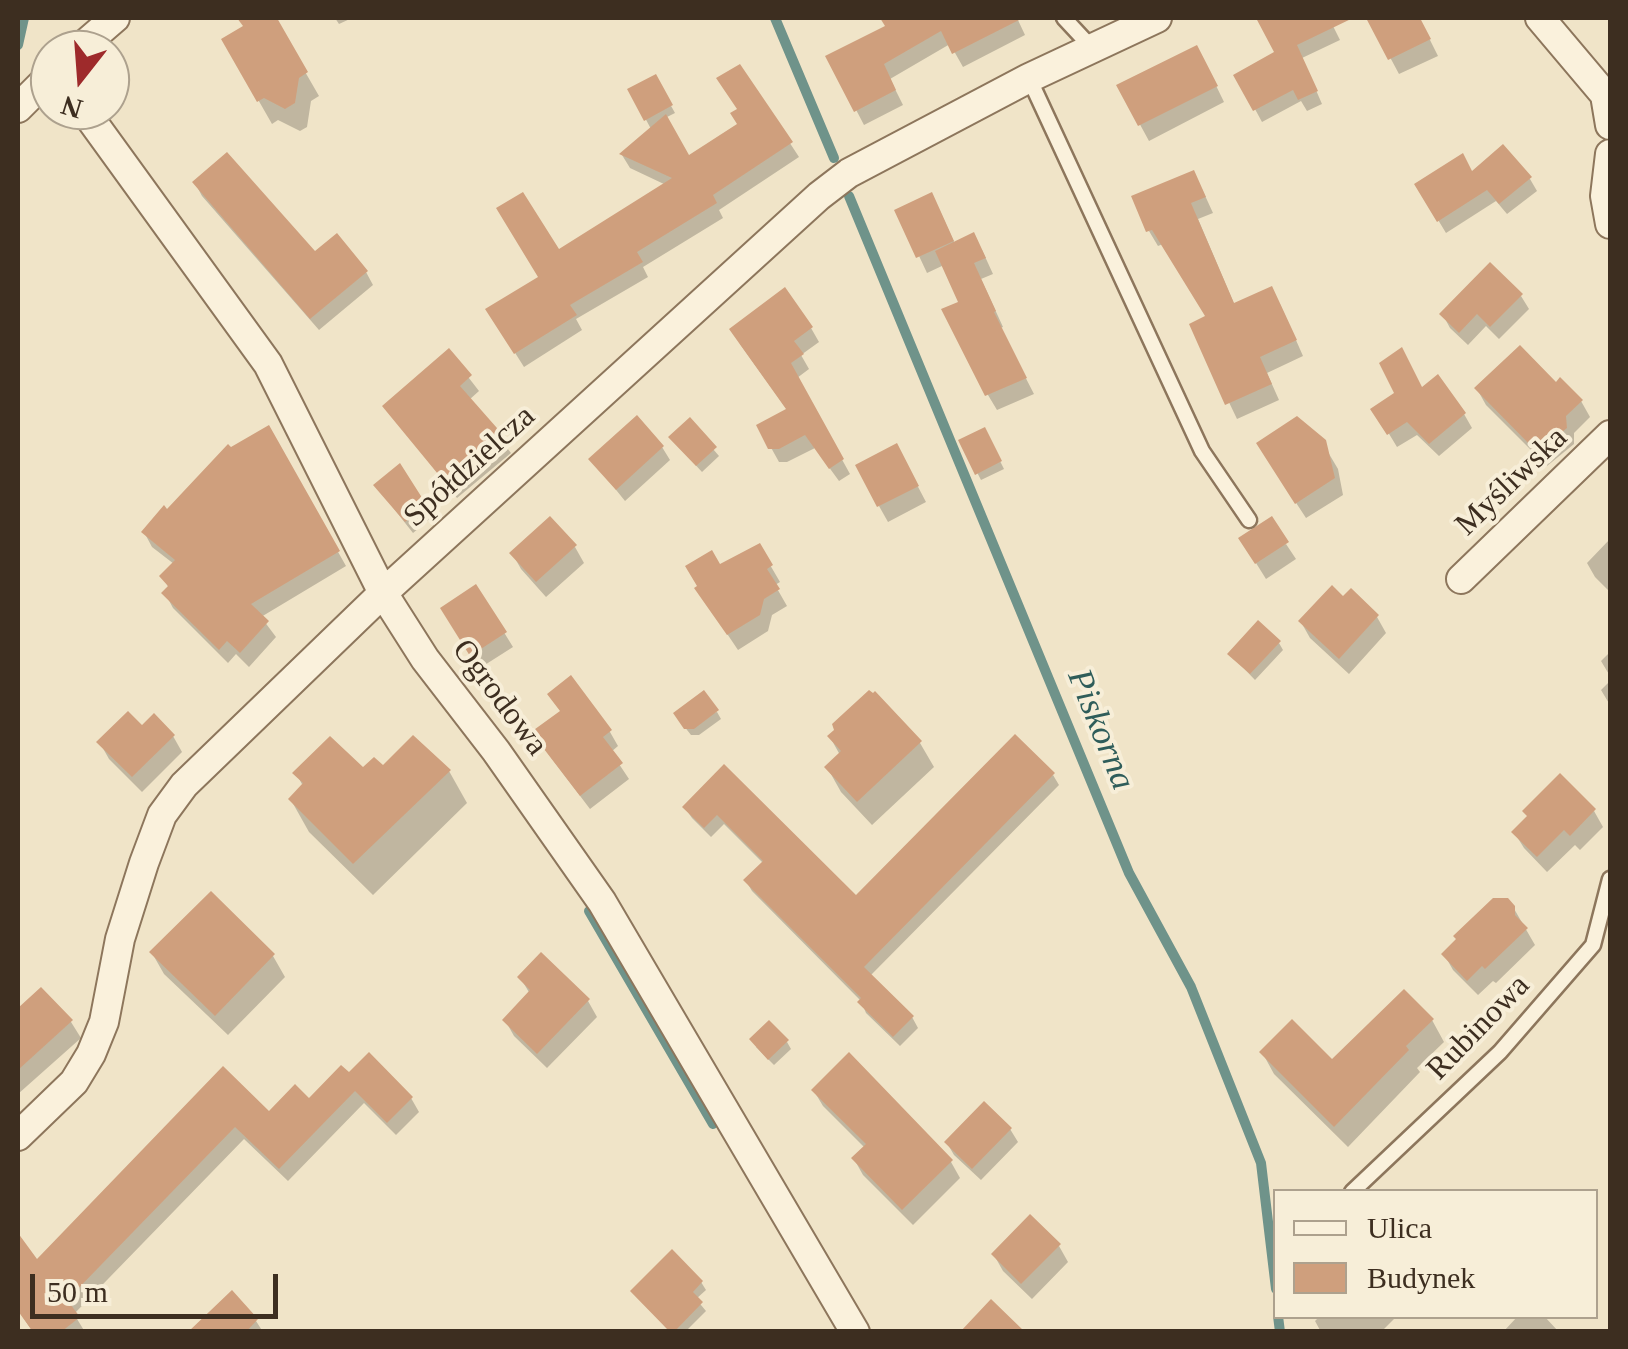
<!DOCTYPE html>
<meta charset="utf-8">
<style>
body{margin:0}
#map{position:relative;width:1628px;height:1349px;overflow:hidden;background:#f0e4c8;font-family:Georgia,serif}
canvas{display:block}
.frame{position:absolute;inset:0;border:20px solid #3d2e20;pointer-events:none}
.legend{position:absolute;left:1273px;top:1189px;width:325px;height:130px;box-sizing:border-box;background:#f7eed8;border:2px solid #ada18e;margin:0;padding:12px 18px;list-style:none;font-size:30px;color:#3d2e20}
.legend li{display:flex;align-items:center;gap:20px;height:50px}
.legend b{width:50px;border:2px solid #ada18e}
.north{position:absolute;left:30px;top:30px;width:100px;height:100px;box-sizing:border-box;background:#f7eed8;border:2px solid #ada18e;border-radius:50%;rotate:197deg;font-size:28px;font-weight:700;line-height:40px;text-align:center;color:#3d2e20}
.north::after{content:'';display:block;margin:auto;width:35px;height:45px;background:#9e2a2b;clip-path:polygon(50% 0,100% 100%,50% 72%,0 100%)}
.scale{position:absolute;left:30px;top:1274px;width:248px;height:45px;box-sizing:border-box;border:5px solid #3d2e20;border-top:0;padding-left:12px;font-size:30px;line-height:35px;white-space:nowrap;color:#3d2e20;-webkit-text-stroke:8px #f7eed8;paint-order:stroke}
</style>
<div id="map">
<canvas width="1628" height="1349"></canvas>
<div class="frame"></div>
<ul class="legend">
<li><b style="height:12px;background:#faf1dc"></b>Ulica</li>
<li><b style="height:28px;background:#cf9f7d"></b>Budynek</li>
</ul>
<div class="north">N</div>
<div class="scale">50 m</div>
</div>
<script>
const context = document.querySelector('canvas').getContext('2d');
context.lineJoin = 'round';
function paint(path, color) {
  context.fillStyle = color;
  context.fill(path, 'evenodd');
}
function poly(rows) {
  const path = new Path2D();
  for (const r of rows) {
    path.moveTo(r[0], r[1]);
    for (let i = 2; i < r.length; i += 2) path.lineTo(r[i], r[i + 1]);
  }
  return path;
}
function strokePath(path, color, width, dash) {
  context.strokeStyle = color;
  context.lineWidth = width;
  context.lineCap = dash ? 'butt' : 'round';
  context.setLineDash(dash || []);
  context.stroke(path);
}
function write(font, color, halo, rows, align = 'center') {
  context.font = font + ' Georgia,serif';
  context.lineWidth = 8;
  context.setLineDash([]);
  context.textBaseline = 'middle';
  context.strokeStyle = halo;
  context.fillStyle = color;
  for (const [text, x, y, turn = 0] of rows) {
    context.save();
    context.translate(x, y);
    context.rotate((+turn || 0) * Math.PI / 180);
    context.textAlign = isNaN(turn) ? turn : align;
    if (halo) context.strokeText(text, 0, 0);
    context.fillText(text, 0, 0);
    context.restore();
  }
}
const shadow = poly([
 [240,18,274,18,319,96,311,101,307,127,300,131,278,120,272,124,224,40,246,27],
 [335,18,352,18,339,24],
 [910,18,1017,18,1025,35,963,67,950,44,890,79,903,105,864,125,829,58],
 [1259,18,1329,18,1340,40,1302,58,1322,104,1307,111,1301,101,1262,122,1237,76,1277,53],
 [1369,18,1419,18,1438,56,1399,74],
 [1205,63,1224,102,1149,141,1119,86],
 [740,67,799,157,719,210,723,218,643,267,648,277,576,319,582,330,524,367,488,310,541,278,558,253,666,185,630,168,622,155,651,129,630,90,655,77,675,113,665,118,689,158,740,125],
 [1472,174,1530,179,1537,191,1507,214,1496,201,1446,233,1417,185],
 [195,183,314,255,366,272,373,285,319,330,202,196],
 [1202,189,1213,213,1198,219,1235,306,1280,304,1303,356,1267,373,1279,400,1237,419,1192,325,1208,318,1163,244,1158,246,1149,231],
 [898,211,940,211,955,244,982,250,993,274,981,279,1003,327,1000,328,1034,394,997,410,988,395,962,303,944,265,927,273],
 [1521,296,1529,309,1499,339,1486,326,1468,345,1450,328,1443,315],
 [811,328,819,342,801,355,809,369,797,378,850,474,839,481,815,448,787,462,779,462,759,426,788,411,740,344],
 [448,351,479,391,469,400,511,453,457,498,385,406],
 [1556,385,1581,401,1590,417,1574,433,1574,444,1547,466,1486,405,1477,389],
 [1422,390,1464,414,1472,428,1439,456,1417,435,1397,447,1374,409],
 [689,421,719,456,702,472,676,444],
 [268,428,346,566,261,617,276,637,249,667,236,654,228,663,173,608,165,593,169,588,162,576,174,564,152,547,144,532,231,450],
 [988,437,1004,469,981,480,961,441],
 [1319,437,1338,469,1343,495,1306,518,1268,460],
 [662,447,670,460,625,501,592,460],
 [905,462,926,502,888,522,879,506],
 [400,466,431,518,413,533,376,486],
 [1610,539,1610,592,1595,577,1587,563],
 [1286,544,1296,559,1266,579,1251,555],
 [759,546,780,582,775,585,787,606,772,615,768,631,738,650,707,604,720,567],
 [575,547,584,563,546,597,521,569,512,553],
 [476,587,513,647,480,668,443,608],
 [1351,592,1377,617,1386,633,1349,674,1310,638,1301,622,1343,599],
 [1279,643,1283,650,1255,680,1230,654],
 [1610,652,1610,676,1601,661],
 [571,678,610,732,618,746,611,752,629,779,590,809,543,747,562,713,550,694],
 [1610,681,1610,705,1601,690],
 [717,712,721,719,699,735,691,735,680,721],
 [142,728,173,736,182,752,142,792,109,759,100,743],
 [830,737,920,743,934,767,872,825,841,792,827,767,840,755],
 [724,768,856,899,1053,775,1059,785,870,976,912,1017,918,1028,900,1046,866,1013,861,1001,752,891,746,881,764,864,724,824,711,837,692,818,685,808],
 [383,769,449,771,467,803,373,895,309,832,291,800,303,786,296,773],
 [1594,811,1603,827,1580,850,1575,845,1547,872,1524,848,1514,832],
 [1513,907,1535,945,1496,983,1493,981,1478,995,1453,970,1444,954],
 [152,953,273,956,285,977,228,1035,164,974],
 [520,977,588,1001,597,1017,547,1068,514,1036,505,1020,530,994],
 [41,990,71,1022,81,1038,18,1094,18,1012],
 [1432,1020,1444,1042,1417,1068,1420,1072,1348,1147,1274,1074,1262,1052,1332,1063],
 [787,1042,791,1049,774,1065,756,1047],
 [223,1070,269,1114,309,1102,349,1076,411,1098,419,1112,396,1135,364,1103,288,1181,244,1139,74,1314,85,1332,33,1332,18,1310,18,1286,23,1282,18,1274,18,1259,28,1251,37,1263],
 [814,1091,951,1162,960,1178,913,1225,863,1175,854,1159,865,1148,823,1106],
 [1010,1129,1018,1142,981,1180,954,1155,947,1143],
 [1059,1246,1068,1262,1032,1299,1003,1271,994,1255],
 [701,1282,706,1290,696,1299,706,1311,685,1332,670,1332,633,1292],
 [1320,1316,1397,1316,1381,1332,1321,1332,1315,1321],
 [1518,1316,1544,1316,1559,1332,1503,1332],
 [256,1321,263,1332,191,1332]
]);
const stream = poly([
 [775,18,834,158],
 [18,45,24,18],
 [849,196,1129,873,1191,987,1261,1163,1276,1289],
 [589,911,713,1124],
 [1278,1316,1280,1332]
]);
const building = poly([
 [237,18,277,18,308,72,299,78,295,103,285,109,264,98,257,102,221,39,243,26],
 [880,18,1023,18,952,54,941,31,884,64,896,90,854,112,825,56,885,26],
 [1256,18,1353,18,1297,45,1318,91,1298,100,1293,90,1253,111,1233,75,1274,52],
 [1366,18,1420,18,1431,39,1388,60],
 [1197,45,1218,86,1138,126,1116,85],
 [740,64,793,142,713,195,717,203,637,252,643,262,570,305,577,315,514,354,485,309,538,277,496,208,523,192,559,249,672,178,619,154,666,114,689,155,737,124,730,113,737,109,716,78],
 [656,74,673,105,644,121,627,89],
 [1503,144,1532,177,1499,204,1487,190,1437,222,1414,184,1463,153,1472,171],
 [227,152,315,251,337,233,368,271,310,319,192,182],
 [1194,170,1206,197,1191,203,1234,303,1272,286,1297,340,1260,357,1272,384,1225,405,1189,324,1205,316,1152,230,1146,232,1131,196],
 [932,192,954,241,916,258,894,210],
 [974,232,986,258,974,263,996,311,994,312,1027,378,985,396,941,309,958,302,935,251],
 [1490,262,1523,294,1490,327,1477,314,1459,333,1439,314],
 [785,287,813,327,794,341,804,354,791,363,844,459,829,469,805,435,779,449,768,449,756,425,786,409,729,329],
 [1520,345,1556,382,1560,377,1583,400,1566,416,1567,428,1537,452,1474,388],
 [1402,347,1422,387,1438,374,1466,413,1429,444,1407,422,1387,435,1370,409,1394,393,1379,363],
 [449,348,472,375,460,386,504,436,447,485,382,406],
 [637,415,664,446,616,490,588,459],
 [1297,416,1326,440,1335,478,1295,504,1256,443],
 [690,417,717,447,696,466,668,437],
 [269,425,340,551,251,604,269,621,240,653,227,641,219,650,161,593,168,586,159,576,175,560,141,532,164,505,167,509,228,444,231,447],
 [985,427,1002,461,975,475,958,440],
 [897,443,919,486,877,507,855,465],
 [400,463,426,504,405,522,373,485],
 [550,516,577,545,536,582,509,553],
 [1272,516,1289,542,1255,564,1238,538],
 [760,543,773,565,767,569,780,589,764,599,760,615,727,635,694,588,697,586,685,566,712,550,720,564],
 [476,584,507,632,470,656,440,608],
 [1332,585,1343,596,1351,588,1379,615,1339,659,1298,621],
 [1258,620,1281,641,1250,674,1227,654],
 [571,675,612,730,603,737,623,763,580,796,531,732,560,711,547,694],
 [704,690,719,710,694,729,684,729,673,713],
 [869,690,873,693,875,691,922,741,857,802,824,767,841,751,827,736,834,730,832,724],
 [128,711,142,725,154,713,175,735,132,777,96,742],
 [1015,734,1055,773,864,967,914,1016,893,1037,857,1002,861,998,743,880,763,861,717,815,704,828,682,807,724,764,856,895],
 [413,735,451,770,353,864,288,799,303,783,292,773,330,736,363,767,374,757,383,765],
 [1560,773,1596,809,1570,836,1564,830,1537,857,1511,832,1527,816,1522,811],
 [211,891,275,954,215,1016,149,952],
 [1493,898,1508,898,1515,906,1515,915,1528,928,1485,969,1482,966,1467,981,1441,954,1456,939,1453,936],
 [541,952,590,999,537,1054,502,1020,530,990,517,977],
 [41,987,73,1020,18,1070,18,1008],
 [1404,989,1434,1019,1406,1046,1409,1050,1334,1127,1259,1052,1292,1019,1332,1059],
 [769,1020,789,1040,768,1060,749,1039],
 [369,1052,413,1097,387,1123,355,1091,279,1169,235,1127,67,1300,80,1317,61,1332,33,1332,18,1311,18,1233,37,1259,223,1066,269,1111,295,1084,309,1098,341,1065,349,1072],
 [849,1052,953,1160,902,1210,851,1158,866,1144,811,1090],
 [984,1101,1012,1128,972,1169,944,1142],
 [1030,1214,1061,1244,1021,1284,991,1254],
 [672,1249,703,1281,693,1292,703,1302,674,1332,670,1332,630,1291],
 [232,1290,258,1319,246,1332,188,1332],
 [991,1299,1025,1332,960,1332]
]);
const service = poly([
 [1064,18,1092,48],
 [1029,78,1202,451,1249,520],
 [1352,1192,1500,1052,1593,945,1610,879]
]);
const minor = poly([
 [1540,18,1605,95,1610,125],
 [78,50,115,18],
 [18,108,50,76],
 [84,110,268,364,383,593,425,659,496,751,602,902,855,1332],
 [1610,154,1605,196,1610,224],
 [1461,579,1610,435],
 [18,1136,74,1082,91,1054,104,1022,120,939,144,863,162,815,184,785,383,593,819,196,849,173,1029,78,1157,18]
]);
const streetNames = [
 ["Spółdzielcza",470,467,-42],
 ["Myśliwska",1512,482,-44],
 ["Ogrodowa",499,698,53],
 ["Rubinowa",1479,1028,-46]
];
const waterNames = [
 ["Piskorna",1100,730,68]
];
paint(shadow, '#0003');
strokePath(stream, '#6f938a', 10);
paint(building, '#cf9f7d');
strokePath(service, '#8d765c', 19);
strokePath(minor, '#8d765c', 32);
strokePath(service, '#faf1dc', 14);
strokePath(minor, '#faf1dc', 28);
write('32px', '#3d2e20', '#f7eed8', streetNames);
write('italic 35px', '#2f5d5a', '#f7eed8', waterNames);
</script>
